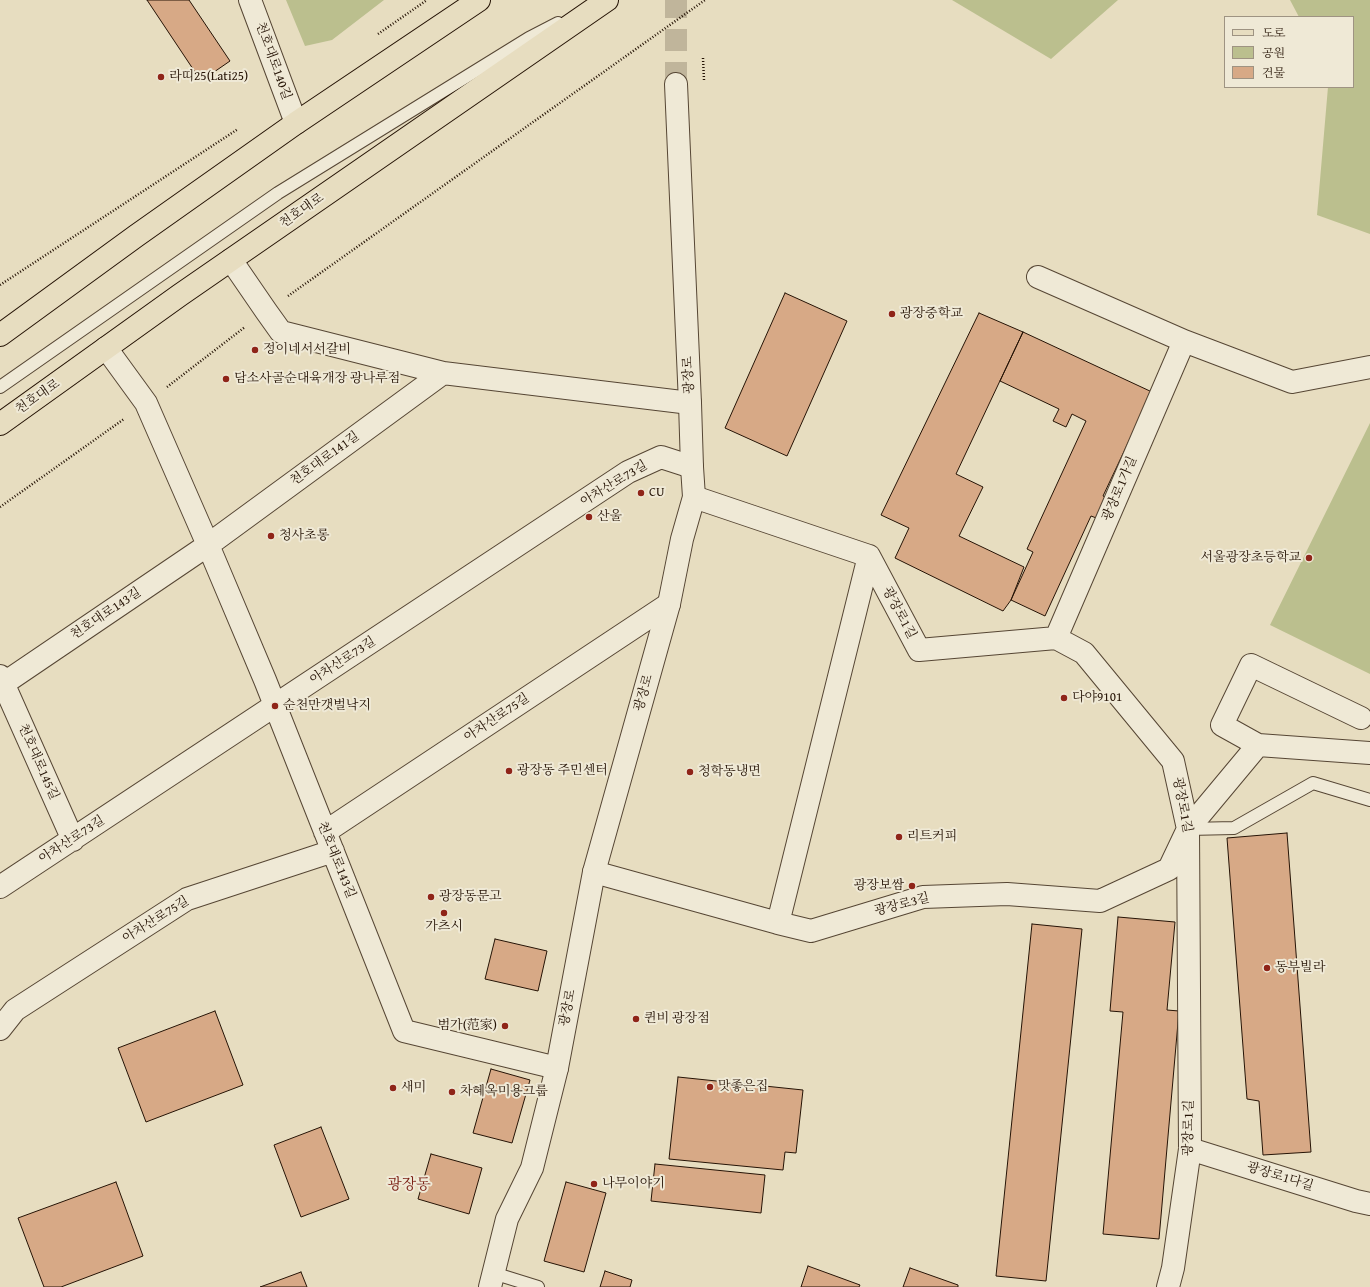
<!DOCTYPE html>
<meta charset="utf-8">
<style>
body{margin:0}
#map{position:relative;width:1370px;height:1287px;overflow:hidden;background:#e7ddc0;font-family:"Gentium Book Plus","Noto Serif KR",serif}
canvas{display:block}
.legend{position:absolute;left:1224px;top:16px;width:130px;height:72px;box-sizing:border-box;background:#efe9d6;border:1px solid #9e9382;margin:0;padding:5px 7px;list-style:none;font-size:12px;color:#251305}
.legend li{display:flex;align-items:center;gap:8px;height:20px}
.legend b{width:20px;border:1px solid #9e9382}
</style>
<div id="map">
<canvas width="1370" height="1287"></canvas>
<ul class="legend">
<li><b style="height:5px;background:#e7ddc0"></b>도로</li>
<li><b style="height:11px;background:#bbbf8e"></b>공원</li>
<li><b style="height:11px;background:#d7a986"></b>건물</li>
</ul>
</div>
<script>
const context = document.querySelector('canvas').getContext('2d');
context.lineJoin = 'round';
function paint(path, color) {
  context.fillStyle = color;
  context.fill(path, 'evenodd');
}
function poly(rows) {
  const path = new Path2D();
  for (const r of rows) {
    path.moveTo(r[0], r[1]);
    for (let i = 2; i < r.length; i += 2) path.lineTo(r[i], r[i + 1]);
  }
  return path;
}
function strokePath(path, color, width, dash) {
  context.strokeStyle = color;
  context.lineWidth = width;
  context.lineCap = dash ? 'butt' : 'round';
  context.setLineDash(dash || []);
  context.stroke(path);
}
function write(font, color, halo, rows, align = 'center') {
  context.font = font + ' "Gentium Book Plus","Noto Serif KR",serif';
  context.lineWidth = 4;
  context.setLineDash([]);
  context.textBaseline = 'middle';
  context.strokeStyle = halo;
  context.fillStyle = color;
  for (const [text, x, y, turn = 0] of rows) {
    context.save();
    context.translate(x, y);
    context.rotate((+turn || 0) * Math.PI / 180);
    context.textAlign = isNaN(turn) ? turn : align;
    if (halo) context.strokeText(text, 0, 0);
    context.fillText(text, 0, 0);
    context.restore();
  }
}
const green = poly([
 [286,0,384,0,332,40,305,46],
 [952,0,1118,0,1051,59],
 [1290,0,1370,0,1370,234,1317,215,1328,87,1353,87,1353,17,1299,17],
 [1370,423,1370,674,1270,625]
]);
const building = poly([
 [147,0,189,0,230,61,201,81,147,0],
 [785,293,847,321,787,456,725,428,785,293],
 [979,313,1023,332,956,474,983,487,959,536,1024,567,1011,600,1003,611,895,558,909,528,881,515,979,313],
 [1023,332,1152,392,1103,496,1109,499,1099,519,1091,516,1045,616,1011,600,1033,552,1027,549,1086,421,1072,414,1066,427,1053,421,1059,409,1000,381,1023,332],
 [1287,833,1311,1152,1263,1155,1259,1101,1247,1099,1227,838,1287,833],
 [1118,917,1175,922,1167,1010,1179,1011,1159,1239,1103,1234,1123,1012,1110,1011,1118,917],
 [1032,924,1082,929,1046,1281,996,1276,1032,924],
 [495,939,547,951,538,991,485,979,495,939],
 [215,1011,243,1085,146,1122,118,1048,215,1011],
 [491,1069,530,1080,512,1143,473,1133,491,1069],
 [678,1077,803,1090,796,1153,785,1152,783,1170,669,1159,678,1077],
 [321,1127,349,1199,301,1217,274,1145,321,1127],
 [431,1154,482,1168,469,1214,418,1199,431,1154],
 [655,1164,765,1175,761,1213,651,1201,655,1164],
 [116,1182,143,1256,61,1287,44,1287,18,1218,116,1182],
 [566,1182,606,1193,584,1272,544,1261,566,1182],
 [808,1266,860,1285,859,1287,801,1287,808,1266],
 [910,1268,958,1285,958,1287,903,1287,910,1268],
 [605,1271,632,1280,630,1287,600,1287,605,1271],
 [301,1272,307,1287,260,1287,274,1282,301,1272]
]);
const tertiaryTunnel = poly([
 [676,84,676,0]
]);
const path = poly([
 [378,34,427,0],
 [703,58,704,80],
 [0,285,238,129],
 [288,296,705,0],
 [167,387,245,327],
 [0,507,124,419]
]);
const service = poly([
 [0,387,278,193,529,38,558,23],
 [1188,829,1234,828,1313,783,1370,800],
 [493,1273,538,1287]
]);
const minor = poly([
 [250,0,296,123],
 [231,260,266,311,281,332,443,373,690,403],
 [1038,277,1184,341,1056,638],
 [1184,341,1292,382,1370,367],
 [106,348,146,403,208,545,265,680,404,1031,557,1068],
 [694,497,869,556,919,650,1056,638,1084,653,1173,761,1188,829,1190,1149,1173,1268,1168,1287],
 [0,676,73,840],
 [0,686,208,545,443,373],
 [1258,745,1222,725,1251,665,1361,718],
 [325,832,669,604],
 [594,872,778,923,811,931,923,897,1007,894,1100,901,1169,869,1188,829,1258,745,1370,753],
 [0,887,628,472,661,457,692,467],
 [778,923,869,556],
 [0,1029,15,1010,187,899,333,851],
 [1190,1149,1356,1201,1370,1204]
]);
const tertiary = poly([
 [490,1287,507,1219,532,1168,557,1068,594,872,669,604,682,539,694,497,692,467,690,403,676,84]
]);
const primary = poly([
 [0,335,136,236,296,123,479,0],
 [0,424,180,295,607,0]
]);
const markers = [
 [161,77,4,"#8f2418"],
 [892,314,4,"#8f2418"],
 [255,350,4,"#8f2418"],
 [226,379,4,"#8f2418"],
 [641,493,4,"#8f2418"],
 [589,517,4,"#8f2418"],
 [271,536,4,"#8f2418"],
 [1309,558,4,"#8f2418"],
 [1064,698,4,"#8f2418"],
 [275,706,4,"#8f2418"],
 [509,771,4,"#8f2418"],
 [690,772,4,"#8f2418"],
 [899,837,4,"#8f2418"],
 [912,886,4,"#8f2418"],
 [431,897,4,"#8f2418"],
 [444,913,4,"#8f2418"],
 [1267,968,4,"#8f2418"],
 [636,1019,4,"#8f2418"],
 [505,1026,4,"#8f2418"],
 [710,1087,4,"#8f2418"],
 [393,1088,4,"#8f2418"],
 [452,1092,4,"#8f2418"],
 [594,1184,4,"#8f2418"]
];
const streetNames = [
 ["천호대로140길",273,61,70],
 ["천호대로",302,211,-35],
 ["광장로",689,375,-93],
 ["천호대로",38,397,-35],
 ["천호대로141길",325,459,-36],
 ["아차산로73길",614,484,-31],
 ["광장로1가길",1120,489,-67],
 ["광장로1길",899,613,62],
 ["천호대로143길",106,614,-34],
 ["아차산로73길",343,661,-33],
 ["광장로",644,693,-74],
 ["아차산로75길",497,718,-34],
 ["천호대로145길",38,762,66],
 ["광장로1길",1182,805,79],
 ["아차산로73길",72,840,-33],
 ["천호대로143길",336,860,68],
 ["광장로3길",902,905,-14],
 ["아차산로75길",156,920,-32],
 ["광장로",568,1008,-79],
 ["광장로1길",1189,1128,-89],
 ["광장로1다길",1280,1177,17]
];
const poiNames = [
 ["라띠25(Lati25)",169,77],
 ["광장중학교",900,314],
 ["정이네서서갈비",263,350],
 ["담소사골순대육개장 광나루점",234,379],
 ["CU",649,493],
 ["산울",597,517],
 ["청사초롱",279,536],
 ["서울광장초등학교",1301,558,"right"],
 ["다야9101",1072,698],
 ["순천만갯벌낙지",283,706],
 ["광장동 주민센터",517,771],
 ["청학동냉면",698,772],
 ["리트커피",907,837],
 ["광장보쌈",904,886,"right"],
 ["광장동문고",439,897],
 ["가츠시",444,927,"center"],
 ["동부빌라",1275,968],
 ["퀸비 광장점",644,1019],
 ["범가(范家)",497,1026,"right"],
 ["맛좋은집",718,1087],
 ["새미",401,1088],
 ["차혜옥미용그룹",460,1092],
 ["나무이야기",602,1184]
];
const quarterNames = [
 ["광장동",409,1185]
];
paint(green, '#bbbf8e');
paint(building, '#d7a986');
strokePath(building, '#251305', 1);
strokePath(tertiaryTunnel, '#c0b59b', 22, [22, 11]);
strokePath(service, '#564634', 14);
strokePath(minor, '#564634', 24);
strokePath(tertiary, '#564634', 24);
strokePath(primary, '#251305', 24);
strokePath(path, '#251305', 2.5, [1, 2]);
strokePath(service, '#efe9d6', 12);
strokePath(minor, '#efe9d6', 22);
strokePath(tertiary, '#efe9d6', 22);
strokePath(primary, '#e7ddc0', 22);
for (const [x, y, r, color] of markers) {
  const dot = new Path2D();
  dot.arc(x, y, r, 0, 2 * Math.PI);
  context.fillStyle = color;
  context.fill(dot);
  strokePath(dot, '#efe9d6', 1.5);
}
write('13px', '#251305', '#efe9d6', streetNames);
write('13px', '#251305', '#efe9d6', poiNames, 'left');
write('15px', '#7a1f14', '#efe9d6', quarterNames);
</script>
